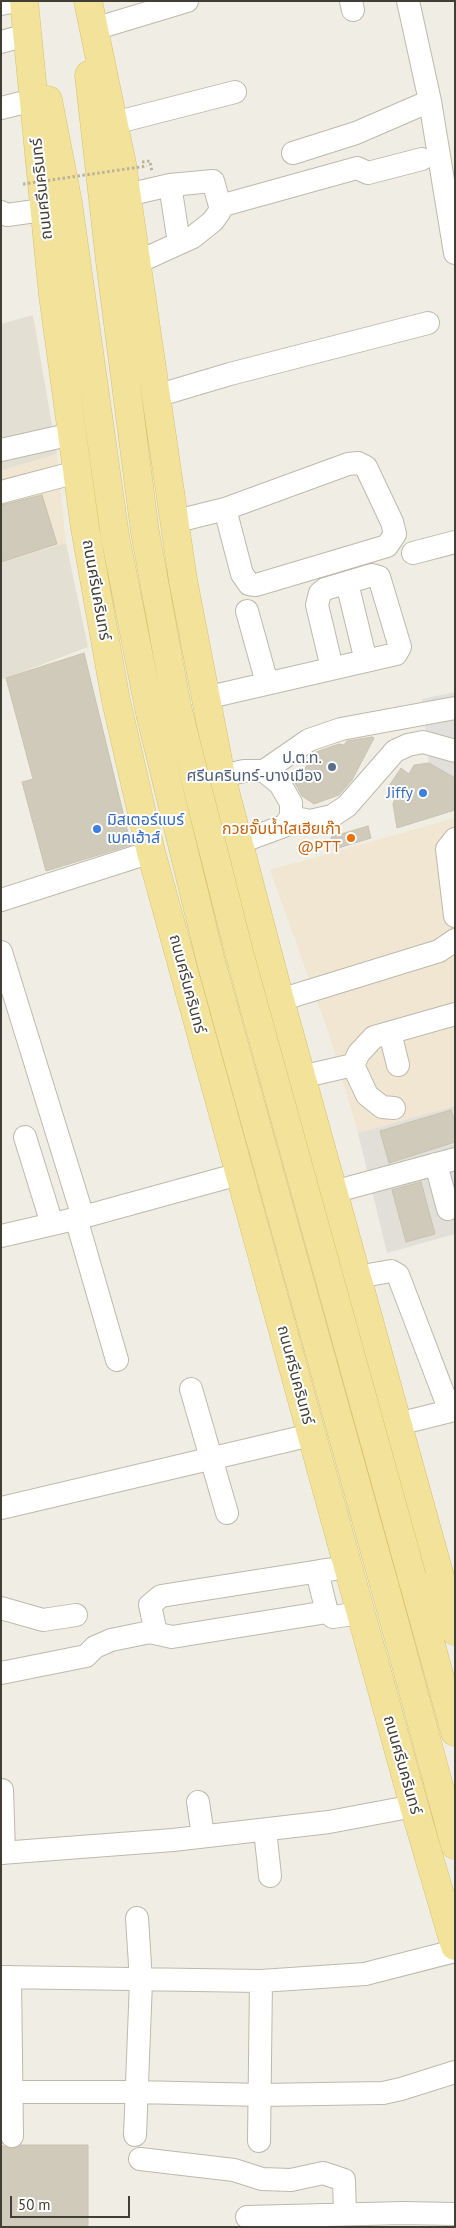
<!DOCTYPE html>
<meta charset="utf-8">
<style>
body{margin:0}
#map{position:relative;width:456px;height:2228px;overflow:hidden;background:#f0eee4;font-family:"PT Sans",sans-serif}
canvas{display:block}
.frame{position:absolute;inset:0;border:2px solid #413e35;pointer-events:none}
.scale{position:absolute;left:10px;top:2196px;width:120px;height:22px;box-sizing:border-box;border:2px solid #413e35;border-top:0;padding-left:6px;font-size:15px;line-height:18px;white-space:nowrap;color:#413e35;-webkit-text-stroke:4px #fff;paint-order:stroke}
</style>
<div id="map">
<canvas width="456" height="2228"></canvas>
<div class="frame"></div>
<div class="scale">50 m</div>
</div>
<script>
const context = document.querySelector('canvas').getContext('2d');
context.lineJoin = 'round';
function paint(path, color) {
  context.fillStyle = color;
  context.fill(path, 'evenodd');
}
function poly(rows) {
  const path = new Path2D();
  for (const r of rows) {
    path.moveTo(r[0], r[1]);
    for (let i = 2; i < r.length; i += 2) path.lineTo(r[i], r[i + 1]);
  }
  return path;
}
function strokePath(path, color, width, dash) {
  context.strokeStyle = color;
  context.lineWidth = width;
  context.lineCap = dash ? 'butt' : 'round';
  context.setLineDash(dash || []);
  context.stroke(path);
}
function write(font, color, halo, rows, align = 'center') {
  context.font = font + ' "PT Sans","Noto Sans Thai",sans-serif';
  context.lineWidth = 4;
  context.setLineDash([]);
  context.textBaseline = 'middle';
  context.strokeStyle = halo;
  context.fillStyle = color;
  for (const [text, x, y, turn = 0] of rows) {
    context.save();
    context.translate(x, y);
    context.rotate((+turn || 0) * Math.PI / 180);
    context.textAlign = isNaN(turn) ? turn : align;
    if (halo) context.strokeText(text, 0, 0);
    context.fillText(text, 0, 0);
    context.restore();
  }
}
const residential = poly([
 [33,315,57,454,1,471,1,324],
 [66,543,88,647,1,680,1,562]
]);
const commercial = poly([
 [57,454,66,543,1,562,1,471],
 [455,818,455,1106,358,1133,331,1040,270,870]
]);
const industrial = poly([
 [455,1106,455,1234,387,1253,358,1133]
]);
const parking = poly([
 [455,692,455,778,429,763,422,699]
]);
const building = poly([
 [42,495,57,544,1,562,1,505,42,495],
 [84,653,131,845,46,871,22,782,33,779,6,678,84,653],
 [372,737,374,738,352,780,339,795,314,804,302,796,295,783,316,752,339,744,344,745,347,741,372,737],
 [429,763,455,778,455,810,397,828,393,804,396,796,387,789,401,768,409,774,414,765,429,763],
 [368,826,371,838,335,849,331,837,368,826],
 [451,1110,455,1122,455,1142,389,1163,380,1131,451,1110],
 [421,1182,435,1234,406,1242,392,1190,421,1182],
 [1,2145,12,2149,21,2145,88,2145,88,2227,1,2227,1,2145]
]);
const path = poly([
 [142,162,150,161,152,172]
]);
const minor = poly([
 [351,1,353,10],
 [408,1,430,101,455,253],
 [1,4,16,1],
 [94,29,187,1],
 [1,42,27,35],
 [1,108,33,100],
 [114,123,235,92],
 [293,153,356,133,430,101],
 [170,185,179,243],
 [127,195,170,185,213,181,220,206,220,211,213,221,193,237,138,262],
 [220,206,357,168,368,173,422,159],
 [1,212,7,215,43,210],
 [156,396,230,374,428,323],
 [1,450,72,434],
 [1,492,77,472],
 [173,522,225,509,348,464,358,463,366,467,392,522,395,534,387,546,256,585,249,584,242,574,225,509],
 [413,553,455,542],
 [347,583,366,661],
 [247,611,267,683],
 [205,698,396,654,400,647,379,577,372,575,325,589,320,593,317,605,332,668],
 [264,771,309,740,341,729,455,708],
 [221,776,244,771,264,771,280,784,291,803,291,817,284,826,238,843],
 [291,817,310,821,332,816,347,806,395,751,408,745,423,742,455,751],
 [455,839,447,849,455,916],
 [1,900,151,852],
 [1,952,83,1217],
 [280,1000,439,951,455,940],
 [390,1033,398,1065],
 [353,1065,367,1095,382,1107,394,1108],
 [301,1077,353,1065,359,1053,374,1037,455,1014],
 [25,1137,52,1224],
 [436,1164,448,1209],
 [333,1192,455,1159],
 [76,1218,117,1360],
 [1,1236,83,1217,239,1174],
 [357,1277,391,1271,398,1275,450,1411,398,1424],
 [191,1389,227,1513],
 [1,1508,311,1435],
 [334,1569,320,1571,318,1576,327,1612,333,1617,360,1613],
 [1,1608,43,1620,76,1615],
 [156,1633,150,1605,161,1596,320,1571],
 [1,1673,86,1656,95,1647,111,1640,150,1632,172,1637,327,1612],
 [2,1790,4,1853],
 [198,1802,203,1836],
 [265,1830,270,1876],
 [1,1853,173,1840,329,1822,414,1806],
 [1,1977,261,1981,365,1974,455,1951],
 [10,1977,12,2136],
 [1,2092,137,2092,261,2095,383,2093,401,2089,455,2072],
 [135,2135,141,1981,137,1918],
 [259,2141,261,1981],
 [140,2159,234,2170,262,2179,291,2180,323,2173,344,2180,345,2214],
 [247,2217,403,2213,455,2214]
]);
const major = poly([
 [24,1,53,295,85,528,116,701,151,852,414,1806,455,1946],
 [88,1,122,164,183,580,221,776,280,1000,455,1631],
 [89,75,110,261,145,532,177,707],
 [48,100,68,203,115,536,150,713],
 [412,1577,455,1732],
 [384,1584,455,1845]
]);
const pathBridge = poly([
 [23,184,147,166]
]);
const majorBridge = poly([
 [177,707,239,952,412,1577],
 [150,713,211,962,384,1584]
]);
const markers = [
 [332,767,5,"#5c6f8a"],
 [423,793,5,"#3f7fe0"],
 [97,829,5,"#3f7fe0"],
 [351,838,5,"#e8710a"]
];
const streetNames = [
 ["ถนนศรีนครินทร์",42,189,-96],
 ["ถนนศรีนครินทร์",96,590,80],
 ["ถนนศรีนครินทร์",187,984,75],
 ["ถนนศรีนครินทร์",295,1375,75],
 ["ถนนศรีนครินทร์",402,1765,74]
];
const serviceNames = [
 ["ป.ต.ท.",322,758],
 ["ศรีนครินทร์-บางเมือง",322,776]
];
const shopNames = [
 ["Jiffy",413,793],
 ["มิสเตอร์แบร์",107,820,"left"],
 ["เบคเฮ้าส์",107,838,"left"]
];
const foodNames = [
 ["กวยจั๊บน้ำใสเฮียเก๊า",341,829],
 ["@PTT",341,847]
];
paint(residential, '#e3e0d3');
paint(commercial, '#f0e6d1');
paint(industrial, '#e2dfd9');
paint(parking, '#e1e0dc');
paint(building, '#d0cabb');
strokePath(building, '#cac2af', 1);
strokePath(minor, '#bdb9ab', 24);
strokePath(major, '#d6c16c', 29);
strokePath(path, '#bbb39b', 3, [2.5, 2.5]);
strokePath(minor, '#fff', 22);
strokePath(major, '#f3e39a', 28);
strokePath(majorBridge, '#d6c16c', 29, []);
strokePath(pathBridge, '#bbb39b', 3, [2.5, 2.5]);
strokePath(majorBridge, '#f3e39a', 28);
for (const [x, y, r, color] of markers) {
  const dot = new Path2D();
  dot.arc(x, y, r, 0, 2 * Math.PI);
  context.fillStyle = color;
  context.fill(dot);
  strokePath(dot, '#fff', 2);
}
write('16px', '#413e35', '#fff', streetNames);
write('16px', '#4e5e75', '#fff', serviceNames, 'right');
write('16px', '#366cbe', '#fff', shopNames, 'right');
write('16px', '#c56008', '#fff', foodNames, 'right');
</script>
